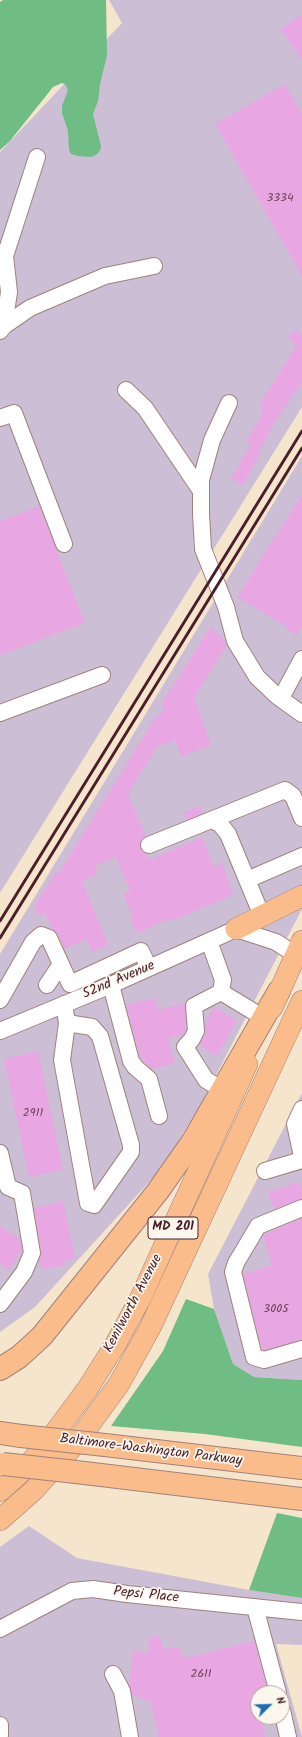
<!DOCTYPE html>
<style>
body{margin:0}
#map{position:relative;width:302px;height:1737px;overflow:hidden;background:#f5e5cc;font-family:Kalam,sans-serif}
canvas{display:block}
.north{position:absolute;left:250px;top:1685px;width:40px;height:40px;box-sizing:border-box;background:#fbf7ec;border:1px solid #b4a19f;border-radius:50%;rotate:67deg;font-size:11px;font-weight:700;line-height:16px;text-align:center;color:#4a1f2b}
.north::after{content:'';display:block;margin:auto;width:14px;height:18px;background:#1f6fb2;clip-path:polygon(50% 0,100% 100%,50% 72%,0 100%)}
</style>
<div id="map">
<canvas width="302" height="1737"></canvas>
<div class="north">N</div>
</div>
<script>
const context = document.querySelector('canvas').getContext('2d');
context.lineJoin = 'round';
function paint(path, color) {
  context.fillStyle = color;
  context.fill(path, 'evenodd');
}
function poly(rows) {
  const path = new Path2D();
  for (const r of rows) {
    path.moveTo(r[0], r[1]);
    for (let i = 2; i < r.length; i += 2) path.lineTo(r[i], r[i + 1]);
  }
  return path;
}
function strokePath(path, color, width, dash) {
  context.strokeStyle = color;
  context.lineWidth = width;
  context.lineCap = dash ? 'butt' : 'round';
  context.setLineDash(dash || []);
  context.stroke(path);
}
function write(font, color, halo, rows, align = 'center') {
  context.font = font + ' Kalam,sans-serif';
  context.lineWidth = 3.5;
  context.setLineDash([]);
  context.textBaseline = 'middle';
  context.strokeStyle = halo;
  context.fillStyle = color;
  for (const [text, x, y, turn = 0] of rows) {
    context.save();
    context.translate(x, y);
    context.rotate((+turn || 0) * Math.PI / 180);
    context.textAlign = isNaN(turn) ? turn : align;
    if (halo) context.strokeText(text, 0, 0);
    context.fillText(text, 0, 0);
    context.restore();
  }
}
const industrial = poly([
 [109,0,302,0,302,407,0,893,0,152,122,23],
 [302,456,302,909,201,1104,161,1169,35,1307,0,1332,0,954],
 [302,1093,302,1380,254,1377,233,1364,214,1309,208,1274],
 [29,1526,77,1558,249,1590,302,1598,302,1645,276,1644,302,1737,0,1737,0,1547],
 [258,1693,282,1693,282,1717,258,1717]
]);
const forest = poly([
 [3,0,106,0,107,55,100,84,98,101,93,114,101,146,100,151,96,155,91,157,78,156,71,154,69,150,68,131,62,113,62,106,68,90,65,84,62,83,53,87,10,141,0,150,0,2],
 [186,1299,214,1309,233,1364,254,1377,302,1380,302,1447,205,1434,111,1426,163,1351],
 [277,1513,302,1518,302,1598,249,1590]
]);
const building = poly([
 [302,14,302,60,280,29],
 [285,84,302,114,302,276,215,124],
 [297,329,302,336,302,381,273,425,258,454,260,455,243,485,231,478,251,444,246,442,262,414,260,413,264,408,259,405,296,346,288,337],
 [302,494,302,626,296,635,286,630,288,628,237,597],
 [39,506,85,623,0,655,0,521],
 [211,626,218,635,219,634,227,645,194,697,211,745,181,757,175,740,157,747,128,794,146,836,141,839,140,848,146,854,149,860,202,837,214,867,222,863,233,895,174,920,173,918,136,933,130,918,133,917,123,894,130,891,116,857,94,866,97,874,82,881,108,945,92,952,87,939,64,949,58,934,52,929,45,913,39,916,34,906,56,872,58,874,155,718,164,710,161,704],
 [200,806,203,813,187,820,184,812],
 [155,998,158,1010,185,1003,186,1029,183,1035,168,1038,175,1063,152,1069,140,1057,126,1005],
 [214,1007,237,1020,217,1056,199,1045,205,1035,205,1024],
 [38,1051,63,1170,29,1177,4,1059],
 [299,1182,302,1192,302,1199,274,1209,268,1192],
 [63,1201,75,1258,64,1261,65,1265,43,1269,39,1261,41,1251,34,1208],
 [302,1218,302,1340,264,1350,262,1349,243,1274,272,1265,263,1236,265,1234],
 [0,1226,20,1239,22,1249,9,1270,0,1264],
 [159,1636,163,1649,178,1647,185,1658,254,1641,268,1693,258,1693,258,1717,261,1717,265,1737,159,1737,150,1700,144,1702,143,1698,132,1695,129,1685,133,1650,148,1654,149,1637]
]);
const minor = poly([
 [4,326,30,308,105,276,154,266],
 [0,331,4,326,9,292,5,256,37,157],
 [126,390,145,408,201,491],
 [229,403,212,440,201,480,201,514,203,549,226,607,235,641,243,654,257,677,277,696,302,714],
 [0,418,14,413,64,544],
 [281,698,302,659],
 [0,713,102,675],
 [211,820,285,790,293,796,302,818],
 [149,845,211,820,220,824,228,834,262,916],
 [247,880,302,856],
 [209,941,223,980,221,992,194,1006,196,1031,192,1039,185,1047,206,1080,223,1090],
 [47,985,61,964],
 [111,985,131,1061,135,1067,149,1079,159,1116],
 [221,992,264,1018],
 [0,1000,33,942,41,935,49,938,70,984,141,951,149,968],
 [64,1004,67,1023,62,1060,88,1203,94,1205,131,1152,131,1145,100,1036,92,1027,67,1023],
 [0,1031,111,985,236,929,276,942,302,959],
 [302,1109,295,1124,302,1156],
 [0,1153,8,1187,22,1193,32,1253,24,1272,0,1304],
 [265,1171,302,1160],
 [302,1208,258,1226,236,1263,233,1272,254,1357,264,1360,302,1349],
 [255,1607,278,1693],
 [0,1629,72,1591,93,1589,127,1594,302,1612],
 [113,1674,122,1691,130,1737],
 [282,1710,288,1737],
 [0,1725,0,1735]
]);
const major = poly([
 [236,929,302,896],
 [272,1008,302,941],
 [0,1491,17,1476,42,1450,88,1388,115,1345,141,1297,247,1064],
 [0,1520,34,1490,76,1443,119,1384,150,1328,302,1001]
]);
const highway = poly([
 [0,1369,19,1357,42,1336,158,1191,193,1141,279,991],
 [0,1433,21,1436],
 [105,1445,302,1468],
 [76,1472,302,1499]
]);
const rail = poly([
 [0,921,302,431],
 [0,938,302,448]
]);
const highwayBridge = poly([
 [21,1436,105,1445],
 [3,1464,76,1472]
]);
const numberNames = [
 ["3334",280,199],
 ["2911",33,1114],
 ["3005",276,1310],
 ["2611",201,1675]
];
const shields = [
 [173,1228,50]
];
const shieldNames = [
 ["MD 201",173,1228]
];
const streetNames = [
 ["52nd Avenue",119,981,-23],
 ["Kenilworth Avenue",134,1304,-62],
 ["Baltimore-Washington Parkway",151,1451,7],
 ["Pepsi Place",146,1596,6]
];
paint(industrial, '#ccbed4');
paint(forest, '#6fbc85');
paint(building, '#e8a7e2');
strokePath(minor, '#a0827c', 18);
strokePath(major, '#a0827c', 22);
strokePath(highway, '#a0827c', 24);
strokePath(minor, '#fff', 16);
strokePath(major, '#fabc8b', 21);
strokePath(highway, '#fabc8b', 22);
strokePath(rail, '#4a1f2b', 3);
strokePath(highwayBridge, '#a0827c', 24, []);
strokePath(highwayBridge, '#fabc8b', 22);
write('12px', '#724159', null, numberNames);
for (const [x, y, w] of shields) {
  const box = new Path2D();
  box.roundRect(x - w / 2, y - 11, w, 22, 3);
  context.fillStyle = '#fbf7ec';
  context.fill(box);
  strokePath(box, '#4a1f2b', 1);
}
write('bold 13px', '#4a1f2b', null, shieldNames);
write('14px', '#4a1f2b', '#fbf7ec', streetNames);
</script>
